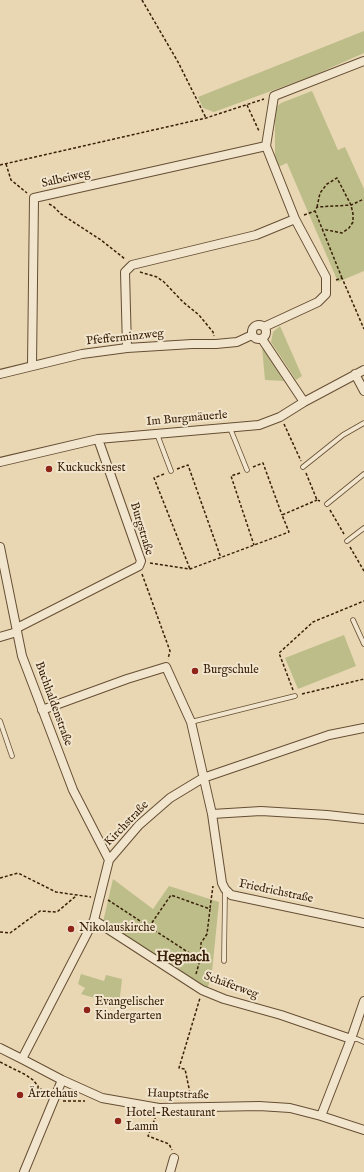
<!DOCTYPE html>
<meta charset="utf-8">
<style>
body{margin:0}
canvas{display:block;background:#e9d7b3}
</style>
<canvas width="364" height="1172"></canvas>
<script>
const context = document.querySelector('canvas').getContext('2d');
context.lineJoin = 'round';
function paint(path, color) {
  context.fillStyle = color;
  context.fill(path, 'evenodd');
}
function poly(rows) {
  const path = new Path2D();
  for (const r of rows) {
    if (r.length === 3) {
      path.moveTo(r[0] + r[2], r[1]);
      path.arc(r[0], r[1], r[2], 0, 2 * Math.PI);
      continue;
    }
    path.moveTo(r[0], r[1]);
    for (let i = 2; i < r.length; i += 2) path.lineTo(r[i], r[i + 1]);
  }
  return path;
}
function strokePath(path, color, width, dash) {
  context.strokeStyle = color;
  context.lineWidth = width;
  context.lineCap = dash ? 'butt' : 'round';
  context.setLineDash(dash || []);
  context.stroke(path);
}
function write(font, color, halo, rows, align = 'center') {
  context.font = font + ' "IM FELL English",serif';
  context.lineWidth = 4;
  context.setLineDash([]);
  context.textBaseline = 'middle';
  context.strokeStyle = halo;
  context.fillStyle = color;
  for (const [text, x, y, turn = 0] of rows) {
    context.save();
    context.translate(x, y);
    context.rotate((+turn || 0) * Math.PI / 180);
    context.textAlign = isNaN(turn) ? turn : align;
    if (halo) context.strokeText(text, 0, 0);
    context.fillText(text, 0, 0);
    context.restore();
  }
}
const green = poly([
 [364,31,364,53,312,76,214,112,203,108,198,97],
 [312,91,338,150,345,147,364,189,364,271,338,282,287,163,278,167,275,163,275,108,281,103],
 [280,326,302,376,296,380,271,342,273,332],
 [262,347,284,381,265,380],
 [344,635,356,666,298,689,285,658],
 [113,879,153,909,169,886,219,902,212,972,208,987,201,988,103,922],
 [81,974,104,981,106,975,122,979,119,1005,81,994,85,988,78,984]
]);
const path = poly([
 [142,0,178,62,206,118],
 [247,105,259,131],
 [6,164,11,180,27,193],
 [0,165,206,118,264,99],
 [49,204,53,206,61,214,101,240,125,259],
 [317,207,320,193,327,184,337,178,351,205,353,214,353,222,349,228,342,233,322,229],
 [304,215,315,211],
 [140,272,157,277,164,282,183,302,199,315,213,332,214,336],
 [342,278,315,211,317,207,351,205,364,199],
 [336,280,342,278,364,329],
 [284,424,301,461],
 [253,467,263,463,282,515],
 [177,469,188,465,221,558],
 [240,473,231,476,254,545],
 [306,473,317,500,320,501],
 [164,474,154,478,190,569],
 [330,510,344,534],
 [350,547,364,571],
 [150,563,190,569,289,532,282,515,317,500],
 [142,574,170,651,168,659],
 [293,690,279,653,313,622,364,601],
 [302,694,364,679],
 [0,878,18,873,56,892,91,897],
 [108,900,200,960,201,943,207,934,210,909,171,895,149,927],
 [210,908,213,886],
 [0,932,10,933,40,911,57,912,76,896],
 [196,974,200,960],
 [0,1062,26,1075,33,1080,38,1086,38,1088,47,1092],
 [191,1098,185,1069,179,1068,200,998],
 [63,1101,85,1101],
 [156,1116,148,1136,169,1144,172,1150]
]);
const lane = poly([
 [230,428,247,470],
 [157,434,171,471],
 [303,467,343,435,364,423],
 [327,504,364,474],
 [347,541,364,528],
 [353,620,364,644],
 [0,721,12,756],
 [191,722,295,696],
 [224,961,225,891],
 [351,1039,357,1039,364,1042]
]);
const street = poly([
 [266,146,274,96,364,61],
 [259,332,7],
 [264,327,318,302,326,294,326,277,295,219,266,146],
 [262,339,304,402],
 [127,348,125,272,132,265,256,235,295,219],
 [32,365,34,198,266,146],
 [0,374,82,354,127,348,192,344,216,344,237,342,252,335],
 [355,374,364,391],
 [0,462,98,439,259,425,280,417,304,402,364,370],
 [0,547,22,656,73,790,109,860],
 [17,628,139,566,141,561,98,439],
 [0,637,17,632],
 [42,710,127,679,166,667,191,722,212,814,222,883,225,889,231,895,364,923],
 [212,814,261,811,327,815,364,819],
 [94,920,202,990,224,999,281,1015,351,1039],
 [0,1048,22,1059,62,1080,102,1098,159,1108,259,1106,290,1108,321,1116,364,1130],
 [22,1059,94,920,109,860,139,825,170,798,203,778,329,735,364,728],
 [321,1116,351,1039,364,1001],
 [24,1172,62,1080],
 [170,1172,174,1158]
]);
const markers = [
 [49,469,4,"#8f2418"],
 [195,671,4,"#8f2418"],
 [71,929,4,"#8f2418"],
 [87,1010,4,"#8f2418"],
 [20,1095,4,"#8f2418"],
 [118,1121,4,"#8f2418"]
];
const streetNames = [
 ["Salbeiweg",66,179,-13],
 ["Pfefferminzweg",125,338,-6],
 ["Im Burgmäuerle",187,419,-5],
 ["Burgstraße",141,529,73],
 ["Buchhaldenstraße",53,704,70],
 ["Kirchstraße",127,824,-46],
 ["Friedrichstraße",276,892,12],
 ["Schäferweg",231,986,20],
 ["Hauptstraße",178,1095,2]
];
const poiNames = [
 ["Kuckucksnest",57,469],
 ["Burgschule",203,671],
 ["Nikolauskirche",79,929],
 ["Evangelischer",95,1003],
 ["Kindergarten",95,1017],
 ["Ärztehaus",28,1095],
 ["Hotel-Restaurant",126,1114],
 ["Lamm",126,1128]
];
const quarterNames = [
 ["Hegnach",183,958]
];
paint(green, '#bcbd89');
strokePath(lane, '#664e33', 5.5);
strokePath(street, '#664e33', 10);
strokePath(path, '#3a2008', 1.5, [3, 2]);
strokePath(lane, '#f1e5ce', 4);
strokePath(street, '#f1e5ce', 8);
for (const [x, y, r, color] of markers) {
  const dot = new Path2D();
  dot.arc(x, y, r, 0, 2 * Math.PI);
  context.fillStyle = color;
  context.fill(dot);
  strokePath(dot, '#f1e5ce', 1.5);
}
write('12px', '#3a2008', '#f1e5ce', streetNames);
write('12px', '#3a2008', '#f1e5ce', poiNames, 'left');
write('bold 14px', '#3a2008', '#f1e5ce', quarterNames);
</script>
